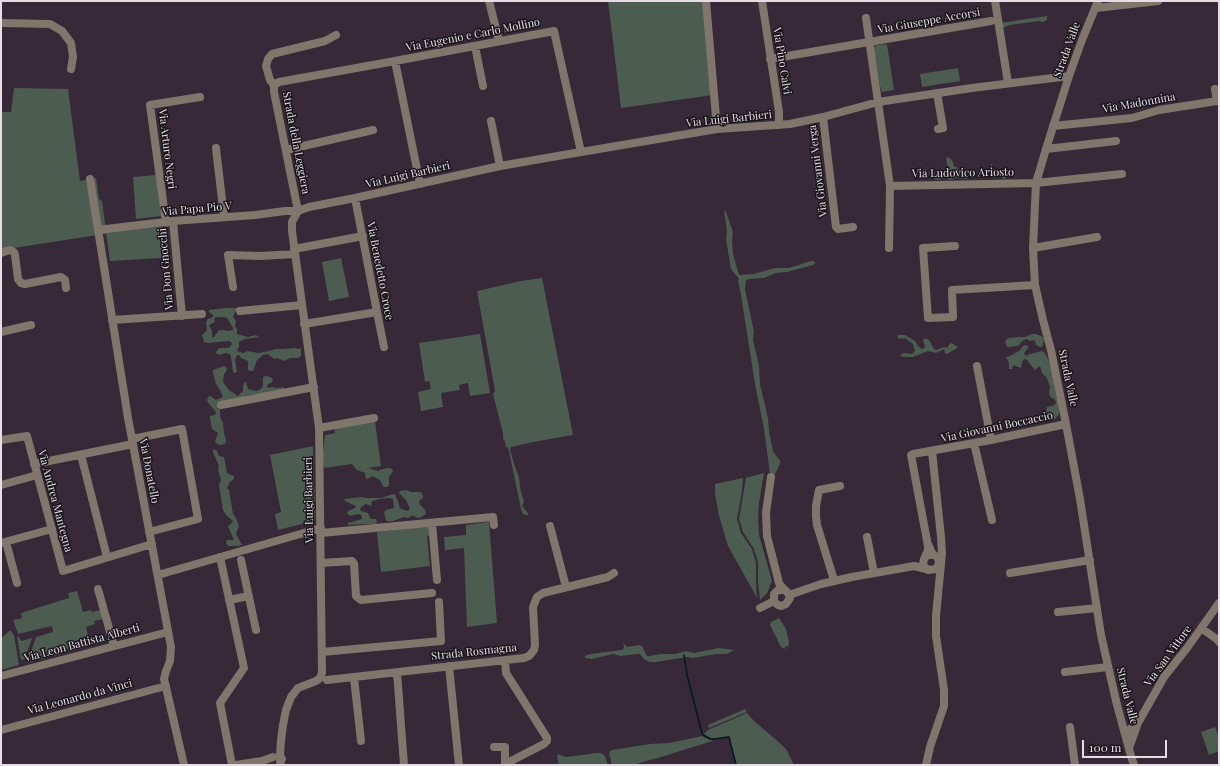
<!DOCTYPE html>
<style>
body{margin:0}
#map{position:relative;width:1220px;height:766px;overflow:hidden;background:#372938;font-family:"Playfair Display",serif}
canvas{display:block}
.frame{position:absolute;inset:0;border:2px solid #e6dde6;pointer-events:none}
.scale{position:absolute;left:1082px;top:740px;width:85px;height:18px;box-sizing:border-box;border:2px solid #e6dde6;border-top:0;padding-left:5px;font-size:12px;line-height:14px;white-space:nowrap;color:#e6dde6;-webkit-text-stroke:3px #1b151b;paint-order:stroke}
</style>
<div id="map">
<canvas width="1220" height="766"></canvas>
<div class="frame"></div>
<div class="scale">100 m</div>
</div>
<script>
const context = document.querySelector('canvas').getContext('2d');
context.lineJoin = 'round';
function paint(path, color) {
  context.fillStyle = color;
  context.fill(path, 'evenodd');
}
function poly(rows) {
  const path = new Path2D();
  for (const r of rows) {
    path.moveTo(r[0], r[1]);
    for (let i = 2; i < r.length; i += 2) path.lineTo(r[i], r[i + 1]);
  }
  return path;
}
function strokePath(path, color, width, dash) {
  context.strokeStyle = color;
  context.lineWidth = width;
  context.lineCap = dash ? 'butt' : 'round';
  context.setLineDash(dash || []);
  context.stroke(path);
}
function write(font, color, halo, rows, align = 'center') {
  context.font = font + ' "Playfair Display",serif';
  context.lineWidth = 3;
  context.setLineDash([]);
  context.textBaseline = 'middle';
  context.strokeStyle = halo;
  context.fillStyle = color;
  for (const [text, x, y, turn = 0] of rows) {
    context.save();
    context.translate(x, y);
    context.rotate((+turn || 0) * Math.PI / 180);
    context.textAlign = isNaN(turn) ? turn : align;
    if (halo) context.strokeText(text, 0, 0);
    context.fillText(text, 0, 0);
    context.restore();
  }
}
const green = poly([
 [608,1,703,1,713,95,621,108],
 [1047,16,1047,20,1043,22,1039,21,1010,25,1005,27,1001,30,1000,23],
 [887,44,894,90,882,92,880,86,874,48,876,45],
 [958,68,960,81,922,87,920,74],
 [14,88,68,89,80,181,96,178,99,199,102,201,106,231,163,227,165,229,166,251,161,258,110,261,106,234,104,234,1,250,1,112,11,112],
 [947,157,950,158,953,162,954,166,958,168,959,173,967,178,968,179,956,178,950,180,946,178,938,180,933,179,931,176,932,174,942,171,945,171,948,167,946,159],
 [991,163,994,170,996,169,1000,171,1003,170,1006,171,1008,175,1006,176,1006,178,1004,179,999,176,995,178,993,177,991,173],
 [156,175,161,216,136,219,133,177],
 [724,210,726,212,733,232,732,240,733,254,739,275,753,274,775,268,789,268,811,261,814,261,815,263,813,265,787,272,776,273,764,278,748,279,746,281,745,289,754,332,753,340,759,366,760,384,768,418,769,432,773,451,780,461,780,464,775,474,770,474,764,429,755,384,741,295,738,280,739,279,731,269,726,239,727,231],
 [341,258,349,297,329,301,322,262],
 [542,278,573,435,533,442,511,447,510,450,516,470,519,477,520,488,524,502,522,506,528,513,528,515,526,515,523,514,521,509,509,451,508,447,506,448,505,441,503,439,503,433,493,394,495,391,477,291,521,281],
 [226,308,240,308,235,312,233,317,236,321,235,326,237,329,237,334,248,337,256,335,259,337,245,339,239,342,239,347,237,350,239,352,243,353,248,351,258,353,269,351,275,349,284,349,295,348,298,349,301,348,301,356,298,358,290,358,284,361,277,358,274,359,268,354,263,355,257,360,253,371,251,371,248,370,248,361,241,358,239,355,237,355,235,360,237,372,234,373,233,372,231,357,230,354,226,353,219,355,217,354,216,353,217,350,220,348,227,348,230,347,232,344,231,342,229,341,208,343,204,342,202,335,207,330,206,322,208,319,213,317,213,315,209,312,209,310],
 [216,317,224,317,227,318,233,328,233,330,229,331,223,330,219,330,214,337,212,337,212,331,209,325,215,322,214,319],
 [480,334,490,393,470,396,468,383,459,385,460,390,441,393,443,407,421,411,418,392,431,389,429,381,425,382,419,343],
 [1032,334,1036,334,1043,337,1044,341,1042,347,1040,347,1036,345,1035,341,1033,340,1030,341,1026,339,1021,342,1018,346,1009,347,1007,347,1005,342,1008,338,1020,337,1025,337],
 [899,335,905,335,915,341,918,346,922,349,924,348,925,346,923,340,925,338,929,340,934,349,936,350,944,347,947,348,948,346,951,343,957,346,957,348,947,354,945,353,944,349,936,353,928,351,913,357,902,357,900,355,904,353,912,354,915,351,913,344,905,338,899,339,897,336],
 [1024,345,1028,346,1028,348,1024,353,1025,355,1026,356,1030,354,1042,351,1045,353,1051,366,1054,376,1054,385,1059,408,1059,414,1055,419,1051,420,1046,419,1045,417,1047,407,1055,405,1056,402,1054,399,1050,397,1049,393,1050,387,1047,378,1042,373,1040,366,1035,370,1027,360,1025,359,1023,360,1022,362,1021,368,1013,365,1012,369,1009,369,1009,363,1006,357,1010,356,1019,351],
 [224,366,226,367,227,370,224,374,223,382,229,390,238,396,243,391,243,386,245,382,246,382,248,389,257,391,261,389,263,386,263,377,266,376,270,377,273,379,272,382,267,385,268,388,273,387,276,388,284,387,284,389,264,394,249,395,237,399,219,402,218,408,220,410,220,417,223,423,224,433,226,440,225,444,219,445,215,442,218,433,212,429,210,418,210,416,215,415,216,412,209,404,207,400,209,396,210,396,216,400,223,397,220,390,216,384,213,373,213,370],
 [375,421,381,466,368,468,378,471,383,469,389,468,392,469,393,471,389,477,389,484,388,487,384,487,383,486,380,480,372,476,370,478,366,479,365,473,357,470,352,464,324,468,322,461,325,435,335,433,334,427],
 [313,446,315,518,314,522,312,524,307,525,306,523,278,530,275,514,281,512,270,455],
 [215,449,217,451,219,456,224,457,227,473,234,476,234,479,230,482,227,488,229,490,233,514,236,518,239,526,236,534,242,545,238,546,228,546,226,543,227,540,234,540,228,526,232,523,233,521,226,515,223,510,219,485,221,480,218,470,219,466,213,452,213,450],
 [764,473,759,503,758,518,759,535,772,581,767,593,760,600,758,582,758,562,754,549,743,532,739,519,746,478],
 [743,478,742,491,737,519,741,533,752,549,756,563,756,582,757,598,728,546,719,516,715,494,715,484],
 [407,490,411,492,420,492,422,493,423,498,420,500,419,503,425,510,426,514,419,518,415,517,413,515,408,518,404,517,393,521,386,521,384,512,386,510,394,508,393,499,389,498,379,499,372,501,371,506,366,504,361,507,360,509,361,511,368,513,371,519,376,519,377,522,375,524,369,524,348,525,348,523,362,519,362,517,361,515,358,514,351,516,349,515,347,513,348,511,355,508,356,506,345,501,344,499,362,497,367,498,381,498,393,494,396,495,396,497,398,501,400,508,401,509,408,511,410,509,406,500,399,493,400,491],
 [489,522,497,623,467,627,464,548,445,550,444,537,466,535,466,525],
 [429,526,430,535,427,536,430,566,381,572,377,532],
 [77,591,83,612,91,610,92,612,101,610,103,619,94,621,95,624,86,627,89,640,98,638,99,640,107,638,108,641,27,663,36,637,53,632,52,626,18,634,13,620,22,618,21,613,69,598,68,593],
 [779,618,786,629,789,642,788,647,785,646,785,649,781,647,770,625,771,622],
 [9,631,11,631,14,635,19,665,1,670,1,638,5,635],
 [17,637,19,637,21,641,32,638,25,659,21,660],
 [623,643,627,647,639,645,642,646,647,656,650,656,661,654,675,654,686,651,694,653,719,648,734,650,727,654,716,654,693,658,687,657,656,662,650,662,645,660,640,654,637,654,621,656,613,654,592,659,585,658,585,656,590,654,622,650,624,648],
 [745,709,747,712,709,728,708,725],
 [747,713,754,721,781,744,786,749,794,765,737,765,729,736,716,739,711,738,704,734,708,730],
 [1215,727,1219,737,1219,751,1209,755,1201,732],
 [702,736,706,738,712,739,712,741,658,758,653,759,633,765,612,765,609,754,610,751,612,750,650,744,670,743],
 [595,753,601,753,605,756,608,765,559,765,557,756,558,754,566,757,583,755]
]);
const stream = poly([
 [684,655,687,675,702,733],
 [703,735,710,739,714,739,729,737,736,765]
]);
const minor = poly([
 [489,1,499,41],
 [706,1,717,129],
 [762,1,779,112,779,125],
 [995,1,1008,83],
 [1098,1,1082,40,1069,76,1046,149,1036,183,1033,248,1035,285,1043,320,1051,350,1066,424,1080,499,1101,635,1117,705,1131,756,1134,765],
 [1096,8,1158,1],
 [866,18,890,186,889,248],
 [1,23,50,24,62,31,71,43,73,57,71,69],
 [475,46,483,86],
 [770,59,991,21],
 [395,61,420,184],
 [274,85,279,82,395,61,554,31,581,152],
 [274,85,274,92,298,211],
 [274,85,270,80,266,66,268,59,272,54,325,41,336,35],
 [937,93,943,128,938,129],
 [823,117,836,227,838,229,853,227],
 [491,121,500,166],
 [1053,126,1132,118,1159,110,1217,101,1215,89],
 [216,148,224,217],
 [1046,149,1116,141],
 [286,150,373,130],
 [90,179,128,418,171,647,170,661,166,671,164,679,184,765],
 [890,186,1036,183,1122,174],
 [355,198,377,312,384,347],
 [173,221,182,316],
 [166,223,150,105,200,97],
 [98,230,173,221,255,215,285,211,298,211],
 [955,246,923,248,928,318,953,317,952,290,1035,285],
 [1033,248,1097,237],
 [294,249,363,236],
 [1,253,10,250,14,252,15,255,18,279,21,283,25,284,61,277,65,280,66,288],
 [233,287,228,255,260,256,295,254],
 [240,311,302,305],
 [112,320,202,314],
 [304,324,377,312],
 [1,332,31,325],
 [977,366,991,440],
 [221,405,314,387],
 [319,428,374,418],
 [132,439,182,429,198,519,149,532],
 [1,440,27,436,63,571,152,544],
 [974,443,992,520],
 [81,455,107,557],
 [34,464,133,444],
 [771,477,766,513,767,536,779,583,781,586,788,593,790,598,786,604,781,606,778,605,774,602,774,594,778,590,784,590],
 [1,485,37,475],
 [432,523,437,580],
 [550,526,566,587],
 [321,533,493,517,494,525],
 [867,537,874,573],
 [6,542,17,583],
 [1,543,52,529],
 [928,544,932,553,938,558,939,563,936,569,928,570,924,566,923,564,924,559,927,555,934,555],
 [220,557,244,668,220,703,232,765],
 [925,557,928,550,928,546,911,455,913,454,991,440,1066,424],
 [241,560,256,630],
 [321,563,352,561,354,564,356,596,358,598,361,600,432,593],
 [1010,573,1090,560],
 [158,575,321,528],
 [834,580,817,525,816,516,816,506,819,490,840,486],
 [98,589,114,646],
 [789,595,821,584,852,577,914,566,926,569],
 [229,600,249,596],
 [760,608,774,601],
 [1058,612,1097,608],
 [1201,628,1218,640,1219,642],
 [322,652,441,641,439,602],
 [505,660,506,673,547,738,547,741,544,744,511,761],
 [449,666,459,765],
 [397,672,404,765],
 [1065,672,1108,667],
 [1,676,168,632],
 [354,678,361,741],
 [327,680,524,658,529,656,534,650,535,645,533,607,537,597,543,593,608,577,614,573],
 [1138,723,1164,677,1187,648,1219,603],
 [1070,727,1075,765],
 [1,730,166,686],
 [1125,733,1138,723,1129,748],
 [494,747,505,747,505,765],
 [236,765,262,761,273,757],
 [281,765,280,761,282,759,280,755,281,741,283,725,286,710,291,697,298,688,316,681,320,678,322,673,319,428,292,231,292,222,298,211,309,207,355,198,500,166,581,152,717,129,790,124,823,117,878,102,972,88,1069,76],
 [926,765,930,747,944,706,944,690,936,636,936,616,942,553,941,537,932,451]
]);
const streetNames = [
 ["Via Giuseppe Accorsi",929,21,-10],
 ["Via Eugenio e Carlo Mollino",473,35,-11],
 ["Strada Valle",1067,50,-70],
 ["Via Pino Calvi",782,61,81],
 ["Via Madonnina",1139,103,-10],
 ["Via Luigi Barbieri",729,119,-6],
 ["Strada della Leggiera",296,143,79],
 ["Via Arturo Negri",167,149,83],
 ["Via Giovanni Verga",818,171,-97],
 ["Via Ludovico Ariosto",963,173,-1],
 ["Via Luigi Barbieri",408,175,-13],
 ["Via Papa Pio V",197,209,-5],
 ["Via Don Gnocchi",166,269,-95],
 ["Via Benedetto Croce",380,271,79],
 ["Strada Valle",1068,378,78],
 ["Via Giovanni Boccaccio",997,427,-12],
 ["Via Donatello",149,471,79],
 ["Via Luigi Barbieri",309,500,-91],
 ["Via Andrea Mantegna",55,501,75],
 ["Via Leon Battista Alberti",82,643,-15],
 ["Strada Rosmagna",474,652,-6],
 ["Via San Vittore",1168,656,-54],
 ["Strada Valle",1127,696,76],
 ["Via Leonardo da Vinci",80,697,-15]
];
paint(green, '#4c5c51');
strokePath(stream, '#011a1e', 1.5);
strokePath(minor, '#80766c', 8);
write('11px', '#e6dde6', '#1b151b', streetNames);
</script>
